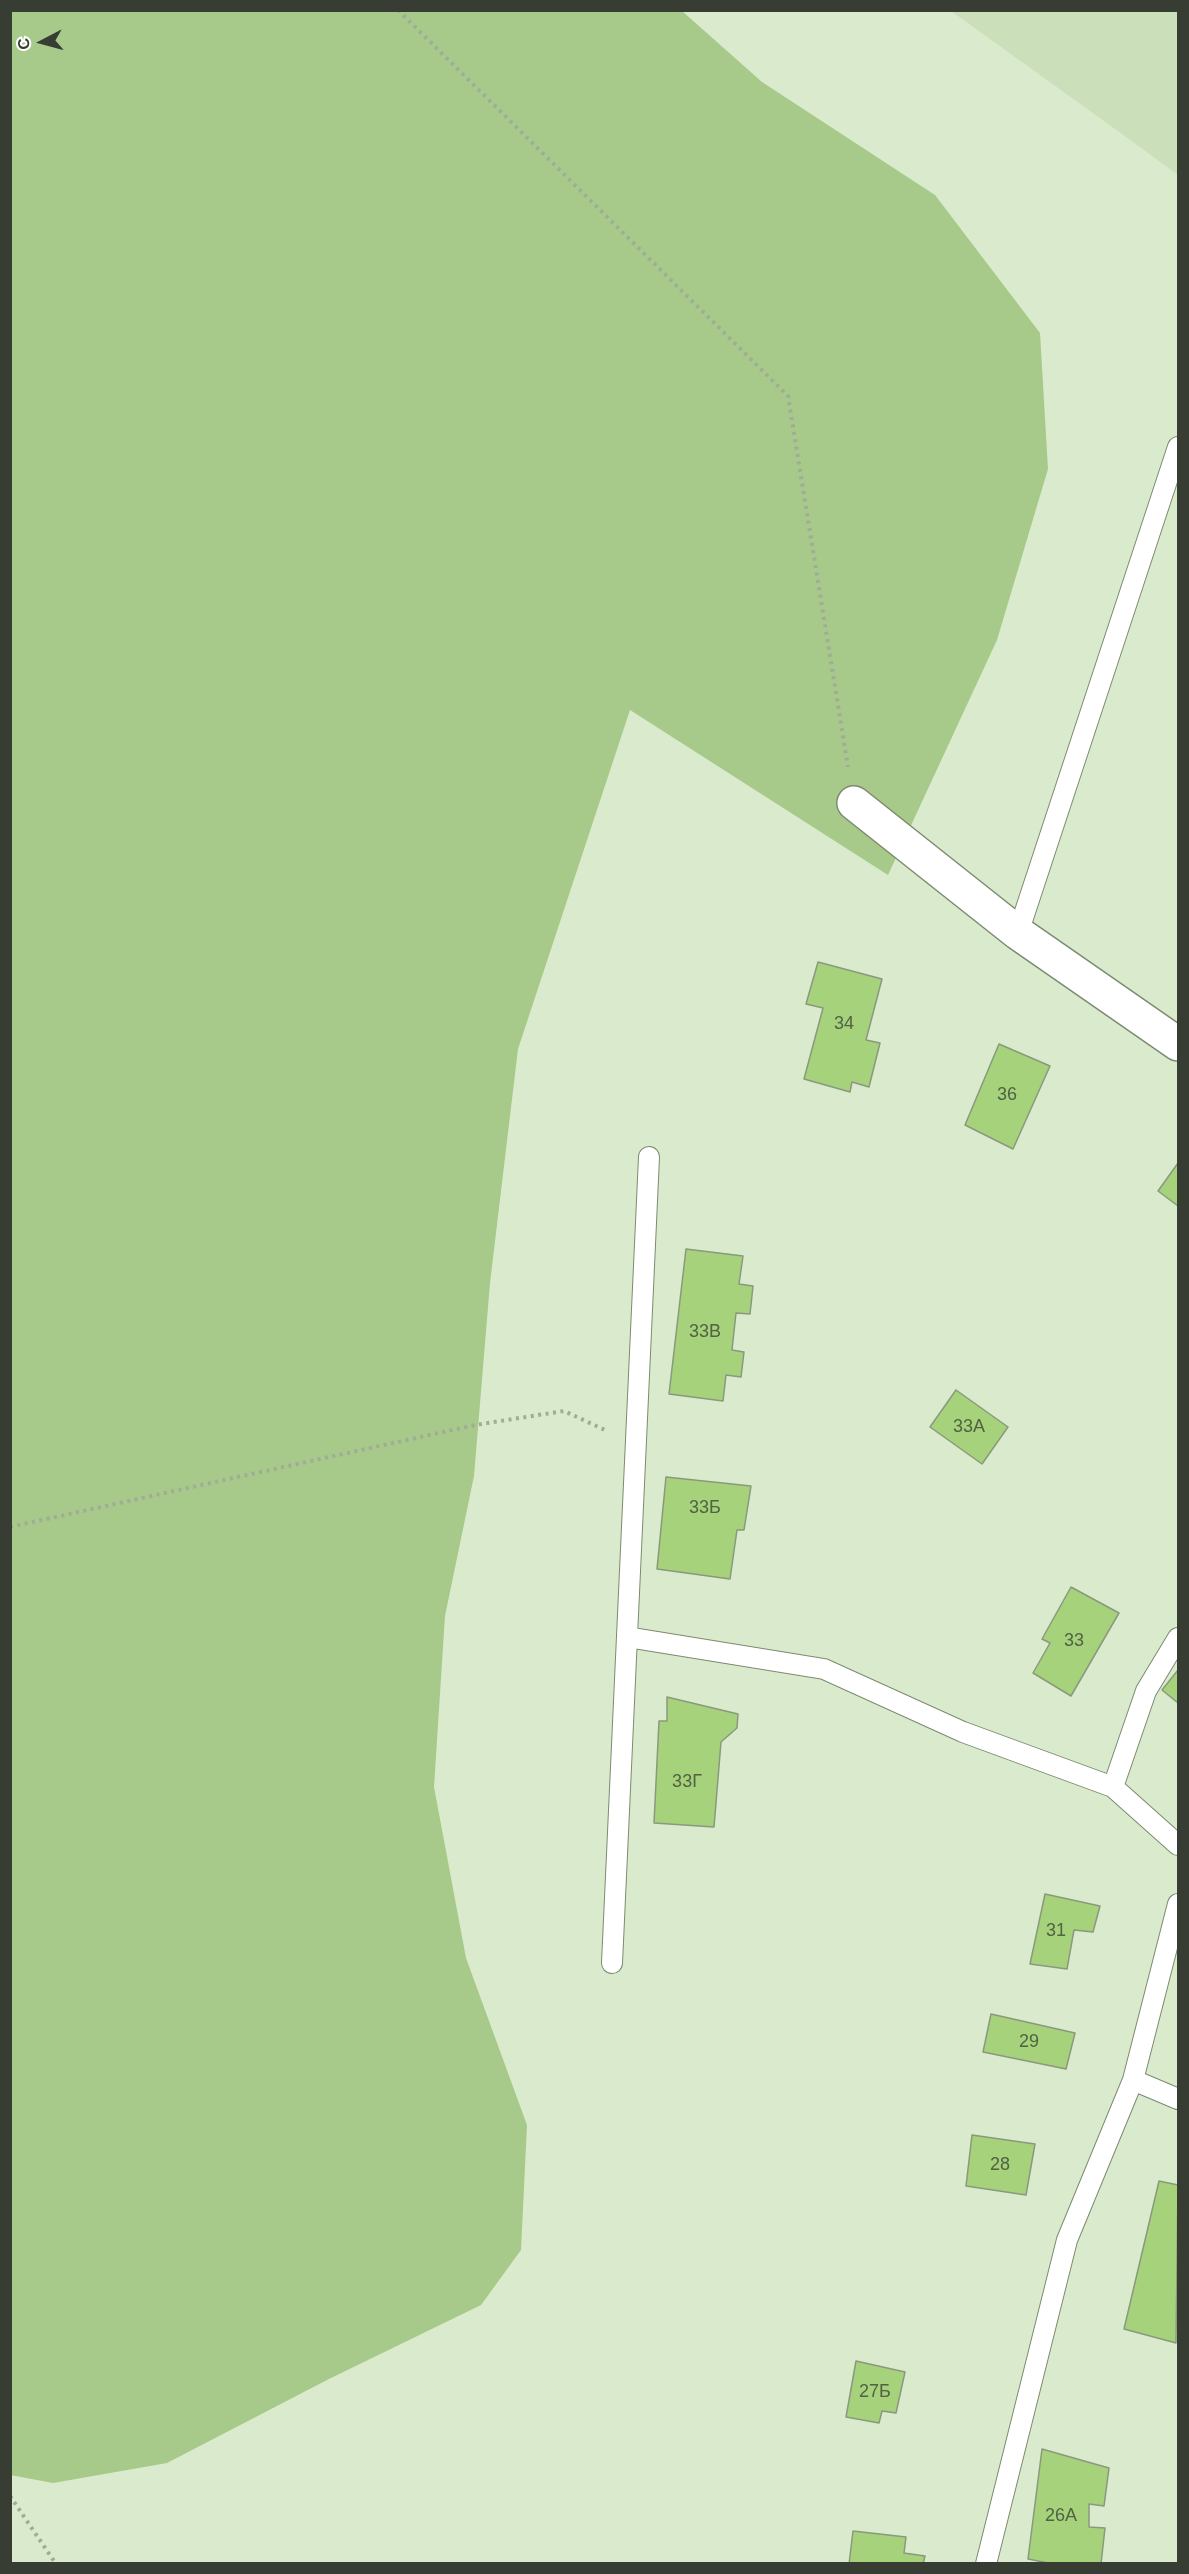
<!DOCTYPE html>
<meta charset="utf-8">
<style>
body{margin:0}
#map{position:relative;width:1189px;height:2574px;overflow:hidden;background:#daebcd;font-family:Helvetica,sans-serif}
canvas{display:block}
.frame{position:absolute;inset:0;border:12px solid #373d32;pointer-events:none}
.north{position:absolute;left:12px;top:12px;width:60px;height:60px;-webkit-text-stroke:4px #fff;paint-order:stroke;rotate:264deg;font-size:16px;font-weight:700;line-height:24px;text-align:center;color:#373d32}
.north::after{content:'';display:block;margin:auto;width:21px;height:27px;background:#373d32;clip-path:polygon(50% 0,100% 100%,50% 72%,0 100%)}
</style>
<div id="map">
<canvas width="1189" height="2574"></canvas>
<div class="frame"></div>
<div class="north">С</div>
</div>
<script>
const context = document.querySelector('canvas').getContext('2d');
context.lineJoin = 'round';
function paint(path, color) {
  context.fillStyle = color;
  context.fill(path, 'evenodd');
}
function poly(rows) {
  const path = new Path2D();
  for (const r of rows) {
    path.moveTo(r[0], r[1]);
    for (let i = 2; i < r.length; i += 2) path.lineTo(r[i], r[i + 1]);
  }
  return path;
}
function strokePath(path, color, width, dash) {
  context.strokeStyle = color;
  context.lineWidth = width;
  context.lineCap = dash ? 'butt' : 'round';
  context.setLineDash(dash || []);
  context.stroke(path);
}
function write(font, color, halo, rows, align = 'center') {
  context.font = font + ' Helvetica,sans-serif';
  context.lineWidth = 5;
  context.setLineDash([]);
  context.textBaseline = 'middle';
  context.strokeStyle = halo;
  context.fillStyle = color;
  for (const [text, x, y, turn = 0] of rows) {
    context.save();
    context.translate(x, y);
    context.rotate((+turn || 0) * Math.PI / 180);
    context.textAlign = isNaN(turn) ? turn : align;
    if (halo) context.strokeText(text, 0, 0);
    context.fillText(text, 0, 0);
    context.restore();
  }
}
const built = poly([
 [951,11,1178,11,1178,175,1122,134]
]);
const green = poly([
 [10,11,682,11,762,82,935,195,1040,333,1048,469,997,640,888,875,630,710,518,1049,490,1283,474,1476,445,1616,434,1787,466,1958,527,2125,521,2250,481,2305,329,2379,167,2463,53,2483,10,2475]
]);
const building = poly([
 [818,962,882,979,866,1040,880,1043,869,1087,852,1082,850,1092,804,1079,823,1008,806,1004,818,962],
 [999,1044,1050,1066,1013,1149,965,1125,999,1044],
 [1178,1163,1178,1206,1158,1191,1178,1163],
 [686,1249,743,1256,739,1284,753,1286,750,1314,736,1313,732,1350,744,1352,741,1377,726,1375,723,1401,669,1394,686,1249],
 [956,1390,1008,1427,982,1464,930,1427,956,1390],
 [666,1477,751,1486,744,1530,737,1530,730,1579,657,1569,666,1477],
 [1071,1587,1119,1613,1071,1696,1033,1673,1050,1643,1042,1639,1071,1587],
 [1178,1670,1178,1703,1162,1690,1178,1670],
 [667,1697,738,1714,737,1728,721,1742,714,1827,654,1823,659,1721,667,1721,667,1697],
 [1045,1894,1100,1906,1093,1932,1074,1930,1067,1969,1030,1964,1045,1894],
 [991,2014,1075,2033,1066,2069,983,2052,991,2014],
 [972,2135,1035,2144,1026,2195,966,2186,972,2135],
 [1159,2181,1178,2185,1176,2343,1124,2329,1159,2181],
 [856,2361,905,2372,896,2413,882,2411,879,2423,846,2417,856,2361],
 [1042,2449,1109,2468,1104,2506,1089,2504,1089,2527,1105,2528,1101,2564,1053,2564,1028,2559,1042,2449],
 [853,2531,906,2537,904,2553,925,2556,923,2564,849,2564,853,2531]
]);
const path = poly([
 [398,10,788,396,848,767],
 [10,1527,475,1425,564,1411,605,1430],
 [10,2496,56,2564]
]);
const lane = poly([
 [1018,933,1178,447],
 [627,1637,824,1669,963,1732,1113,1787],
 [1178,1638,1146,1691,1113,1787,1178,1845],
 [612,1963,649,1157],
 [1133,2080,1178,2099],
 [986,2564,1067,2240,1133,2080,1178,1904]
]);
const street = poly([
 [854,803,1018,933,1178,1044]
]);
const numberNames = [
 ["34",844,1024],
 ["36",1007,1095],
 ["33В",705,1332],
 ["33А",969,1427],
 ["33Б",705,1508],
 ["33",1074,1641],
 ["33Г",687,1782],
 ["31",1056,1931],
 ["29",1029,2042],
 ["28",1000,2165],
 ["27Б",875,2392],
 ["26А",1061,2516]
];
paint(built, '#cbdfbb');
paint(green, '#a7c989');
paint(building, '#a5d27a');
strokePath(building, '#8a997e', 1.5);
strokePath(lane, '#7c8b70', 22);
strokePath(street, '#7c8b70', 36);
strokePath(path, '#a0ad96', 4, [3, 4.5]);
strokePath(lane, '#fff', 20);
strokePath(street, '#fff', 33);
write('18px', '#526244', null, numberNames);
</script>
